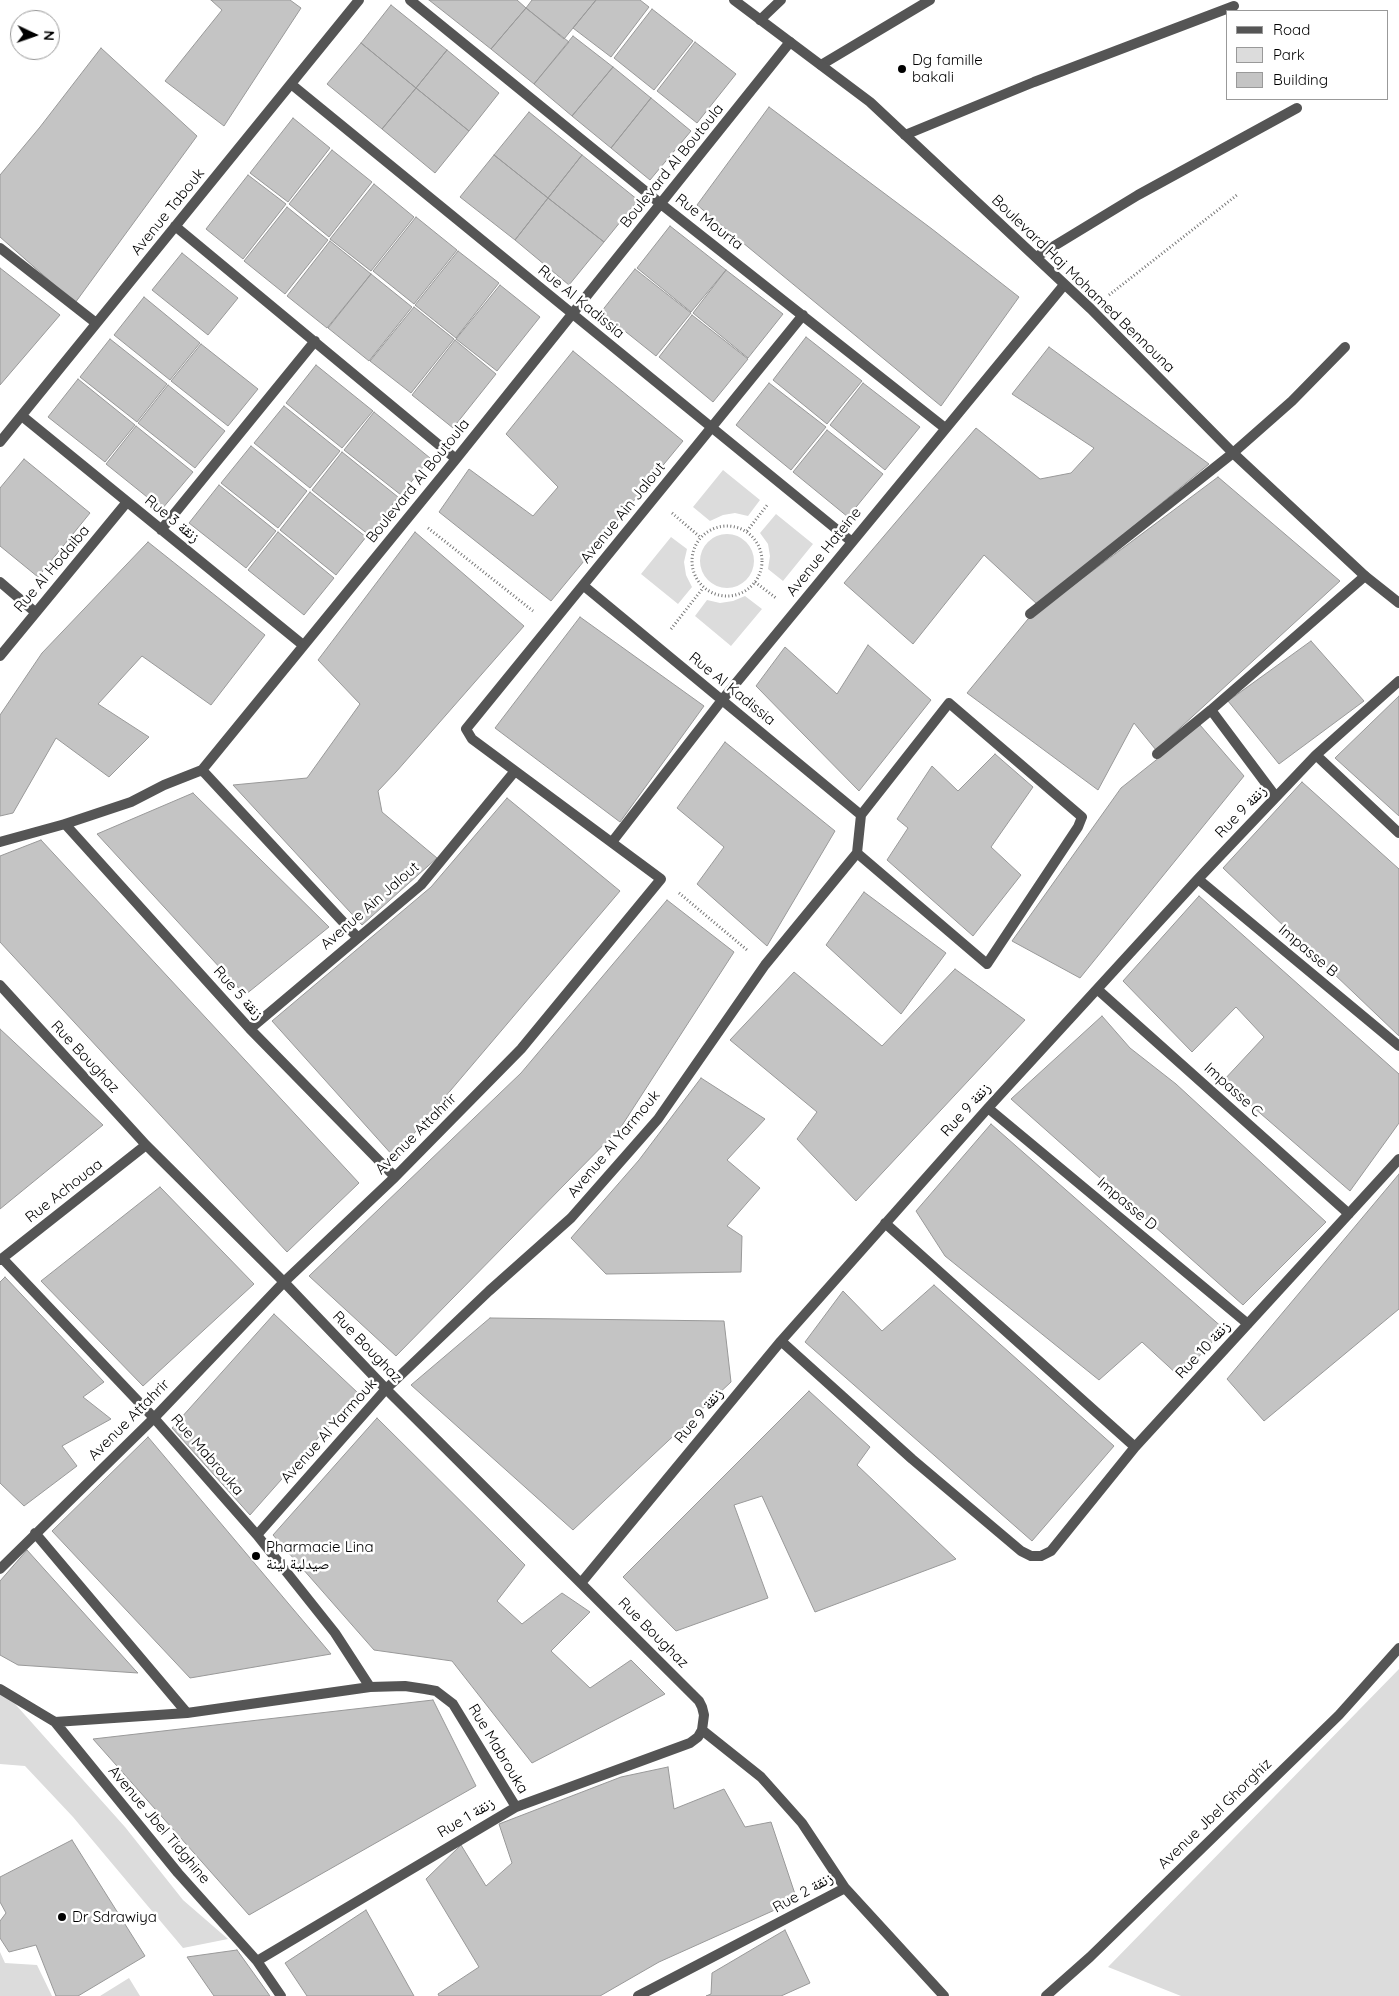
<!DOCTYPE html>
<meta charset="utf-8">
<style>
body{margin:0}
#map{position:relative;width:1399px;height:1996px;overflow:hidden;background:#fff;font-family:Quicksand,sans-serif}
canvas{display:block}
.legend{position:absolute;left:1226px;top:10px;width:162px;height:90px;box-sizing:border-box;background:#fff;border:1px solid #999;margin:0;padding:6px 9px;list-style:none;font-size:15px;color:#000}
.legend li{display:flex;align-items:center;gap:10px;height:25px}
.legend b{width:25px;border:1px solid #999}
.north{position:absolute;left:10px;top:10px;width:50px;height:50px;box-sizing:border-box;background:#fff;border:1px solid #999;border-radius:50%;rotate:93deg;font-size:14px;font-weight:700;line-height:20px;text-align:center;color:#000}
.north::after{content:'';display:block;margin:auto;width:18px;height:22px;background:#000;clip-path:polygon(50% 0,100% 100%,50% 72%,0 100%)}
</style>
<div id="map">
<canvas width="1399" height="1996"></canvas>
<ul class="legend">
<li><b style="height:6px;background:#555"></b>Road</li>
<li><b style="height:14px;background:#dcdcdc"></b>Park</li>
<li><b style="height:14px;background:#c4c4c4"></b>Building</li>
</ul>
<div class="north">N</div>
</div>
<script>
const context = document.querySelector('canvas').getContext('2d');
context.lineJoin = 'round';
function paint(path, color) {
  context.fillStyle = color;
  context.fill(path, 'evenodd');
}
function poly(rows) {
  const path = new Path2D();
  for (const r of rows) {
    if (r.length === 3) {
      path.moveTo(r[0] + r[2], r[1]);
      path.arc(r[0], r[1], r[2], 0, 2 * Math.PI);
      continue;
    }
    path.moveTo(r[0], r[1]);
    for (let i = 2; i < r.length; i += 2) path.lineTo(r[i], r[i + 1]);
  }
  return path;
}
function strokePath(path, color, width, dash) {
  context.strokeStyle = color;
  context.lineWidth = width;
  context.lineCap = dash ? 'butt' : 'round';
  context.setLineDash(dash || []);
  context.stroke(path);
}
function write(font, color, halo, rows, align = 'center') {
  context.font = font + ' Quicksand,"Noto Naskh Arabic",sans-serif';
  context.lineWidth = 5;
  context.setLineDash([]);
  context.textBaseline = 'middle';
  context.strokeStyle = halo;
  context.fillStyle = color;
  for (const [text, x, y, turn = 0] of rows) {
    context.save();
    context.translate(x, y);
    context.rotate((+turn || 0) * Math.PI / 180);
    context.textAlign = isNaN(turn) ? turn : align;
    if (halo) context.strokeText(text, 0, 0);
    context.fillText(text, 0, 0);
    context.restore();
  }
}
const green = poly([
 [723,470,760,500,748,516,735,513,723,515,710,521,693,507],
 [776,514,813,544,783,581,768,569,770,556,768,544,760,533],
 [727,561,27],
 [671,537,687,549,684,562,686,575,692,587,678,604,641,574],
 [745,596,762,609,731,646,695,616,707,600,720,603,733,601],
 [1399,1669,1399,1996,1181,1996,1108,1967],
 [0,1693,8,1696,125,1827,183,1900,228,1939,183,1948,73,1817,25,1766,0,1764],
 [0,1952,5,1963,37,1965,52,1996,0,1996],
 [129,1978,140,1996,100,1996]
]);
const building = poly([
 [211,0,290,0,301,8,224,126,165,81,222,10,211,0],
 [429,0,517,0,526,8,491,49,429,0],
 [532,0,596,0,564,39,526,8,532,0],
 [596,0,640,0,649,7,611,57,573,28,596,0],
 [391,5,447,50,416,88,361,43,391,5],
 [526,8,569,42,534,84,491,49,526,8],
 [652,9,693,41,654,90,614,58,652,9],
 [573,36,613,67,572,116,534,84,573,36],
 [695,42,736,74,697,123,657,91,695,42],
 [361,43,416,88,382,129,327,84,361,43],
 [101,48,197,136,75,303,0,237,0,175,40,127,101,48],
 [447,50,499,93,469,131,416,88,447,50],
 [613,67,651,98,611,148,572,116,613,67],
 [416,88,469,131,435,173,382,129,416,88],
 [651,98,691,131,650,180,611,148,651,98],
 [769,107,932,229,1019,297,941,406,697,205,769,107],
 [529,112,582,155,548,198,494,155,529,112],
 [293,118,330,148,288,202,250,173,293,118],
 [332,150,372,182,329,237,289,204,332,150],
 [494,155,548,198,515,240,460,197,494,155],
 [582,155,638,200,604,242,548,198,582,155],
 [248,175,286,204,243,259,206,229,248,175],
 [374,184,414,217,371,271,330,239,374,184],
 [548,198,604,242,569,285,515,240,548,198],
 [287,207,328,240,285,294,244,261,287,207],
 [416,217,457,250,414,304,373,271,416,217],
 [670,226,726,270,691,312,637,268,670,226],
 [330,241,371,274,327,328,287,296,330,241],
 [458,251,499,283,456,338,415,305,458,251],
 [182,253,238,298,208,335,152,290,182,253],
 [0,268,60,315,0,385,0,268],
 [635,269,691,313,656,356,601,312,635,269],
 [726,270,783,314,748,358,693,313,726,270],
 [371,274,412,307,369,361,328,328,371,274],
 [500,285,540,317,497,371,456,339,500,285],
 [144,297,200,343,170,380,114,335,144,297],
 [414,307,454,339,411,393,370,361,414,307],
 [692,315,748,359,713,402,659,357,692,315],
 [806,337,862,381,827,424,773,380,806,337],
 [110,339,167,384,137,422,80,377,110,339],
 [455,340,496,374,453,428,412,395,455,340],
 [201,344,258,389,228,426,171,381,201,344],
 [1049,347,1209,464,1038,605,984,555,913,644,844,583,976,428,1040,479,1071,473,1094,448,1012,394,1049,347],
 [573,351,683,441,551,601,439,512,469,469,533,516,558,487,506,434,573,351],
 [316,365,373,411,342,448,286,403,316,365],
 [78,379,135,425,105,462,48,417,78,379],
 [769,383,826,427,791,470,736,425,769,383],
 [863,383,920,427,885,470,830,425,863,383],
 [168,385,225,431,195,468,138,423,168,385],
 [284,406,340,451,310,488,254,443,284,406],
 [374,412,430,458,401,495,344,450,374,412],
 [136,426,193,472,162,509,106,464,136,426],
 [827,430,883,474,848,517,793,472,827,430],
 [251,446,307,491,278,528,221,483,251,446],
 [342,452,398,497,369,535,312,490,342,452],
 [24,459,90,513,38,577,0,546,0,488,24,459],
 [1218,477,1340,581,1156,750,1134,723,1098,790,967,693,1028,619,1218,477],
 [219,485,276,531,246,568,189,523,219,485],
 [310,492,366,537,336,575,280,530,310,492],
 [278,532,334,578,304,615,248,570,278,532],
 [415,532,524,626,396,772,378,791,382,812,437,858,362,925,233,785,307,778,360,704,318,660,415,532],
 [148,542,265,635,211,705,142,656,98,704,149,737,109,777,56,738,13,813,0,816,0,715,42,653,148,542],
 [580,617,704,706,620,822,495,728,580,617],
 [1311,641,1364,701,1279,764,1228,701,1311,641],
 [868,645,931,700,859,791,756,686,785,647,837,694,868,645],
 [1399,696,1399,816,1335,758,1399,696],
 [1200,725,1244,776,1080,978,1012,941,1121,788,1200,725],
 [725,742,835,831,767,946,697,884,724,847,677,808,725,742],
 [995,754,1033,787,991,847,1021,875,973,936,887,860,908,828,897,819,932,766,958,791,995,754],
 [1302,782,1399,869,1399,1036,1223,868,1302,782],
 [193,793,329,927,245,995,97,834,193,793],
 [507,798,620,891,394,1157,272,1021,431,887,507,798],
 [41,840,359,1183,287,1252,0,942,0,856,41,840],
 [864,892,946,953,901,1014,826,945,864,892],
 [1199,896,1399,1074,1399,1123,1350,1191,1223,1081,1264,1037,1236,1007,1192,1052,1123,981,1199,896],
 [667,900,734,952,621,1127,396,1356,309,1276,521,1073,667,900],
 [955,969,1025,1020,856,1201,797,1139,817,1112,730,1040,794,972,882,1046,955,969],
 [1102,1016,1130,1048,1176,1084,1326,1222,1243,1305,1011,1099,1102,1016],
 [0,1029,103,1125,0,1209,0,1029],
 [701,1078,765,1119,727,1160,760,1188,727,1226,742,1236,741,1272,606,1274,571,1238,639,1160,701,1078],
 [991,1124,1224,1329,1180,1377,1142,1342,1099,1380,945,1256,916,1211,991,1124],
 [1399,1174,1399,1309,1264,1421,1227,1379,1399,1174],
 [160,1187,254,1284,143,1386,41,1281,160,1187],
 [5,1277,104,1382,83,1397,111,1419,62,1446,77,1466,24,1506,0,1483,0,1282,5,1277],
 [934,1285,1114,1446,1032,1541,805,1342,843,1291,882,1331,934,1285],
 [274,1314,358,1393,250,1515,172,1428,274,1314],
 [490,1318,724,1321,731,1382,573,1530,411,1385,490,1318],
 [809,1391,870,1447,857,1465,956,1559,815,1612,762,1496,734,1505,768,1598,676,1631,623,1577,809,1391],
 [377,1418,525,1565,497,1601,522,1624,562,1593,590,1612,551,1651,590,1688,631,1660,665,1694,532,1763,452,1661,374,1650,273,1535,377,1418],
 [148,1437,331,1654,190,1678,52,1531,148,1437],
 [27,1550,135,1670,138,1673,18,1665,0,1655,0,1581,27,1550],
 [433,1700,476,1786,249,1915,93,1739,433,1700],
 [668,1767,674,1809,724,1789,745,1827,771,1822,797,1900,659,1962,600,1996,439,1996,438,1994,479,1967,426,1879,461,1845,486,1886,512,1863,499,1824,621,1777,668,1767],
 [72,1840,145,1956,78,1996,56,1996,36,1945,9,1952,0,1938,0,1921,6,1913,0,1902,0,1877,72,1840],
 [366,1910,414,1996,307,1996,285,1963,366,1910],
 [785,1930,810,1983,781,1996,706,1996,711,1994,712,1973,785,1930],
 [237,1950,270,1996,214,1996,187,1957,237,1950]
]);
const path = poly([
 [1109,295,1237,195],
 [672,513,700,537],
 [727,561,35],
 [428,528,533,611],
 [747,531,768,504],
 [755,582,776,598],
 [671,629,703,588],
 [679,893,747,950]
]);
const minor = poly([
 [410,0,661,204,945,428],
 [760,20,781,0],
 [821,65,930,0],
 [291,84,852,542],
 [905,135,1034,82,1234,6],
 [175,226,456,459],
 [0,248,96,323],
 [1036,257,1138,195,1297,108],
 [22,416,303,645],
 [0,442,359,0],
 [161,530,315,341],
 [0,582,35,612],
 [584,586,861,815],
 [1030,614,1233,453,1292,401,1345,347],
 [0,656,127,502],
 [1211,710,1276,797],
 [1157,754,1211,710,1365,576],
 [1316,755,1399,833],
 [202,770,358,938],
 [65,824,250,1029,395,1177],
 [0,842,65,824,131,802,164,785,202,770,456,459,790,42],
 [612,842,722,700,1064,285],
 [1198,879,1399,1046],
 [0,985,146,1145,284,1282,386,1389,699,1701,702,1707,704,1715,702,1730,698,1737,690,1743,516,1807,257,1961],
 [1097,989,1349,1214],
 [250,1029,421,885,515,771],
 [988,1108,1248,1324],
 [885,1223,1135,1447],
 [2,1258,154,1418,257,1535,335,1633,370,1687],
 [0,1260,146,1145],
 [781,1341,912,1459,1021,1551,1031,1556,1041,1556,1051,1551,1135,1447,1399,1159],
 [35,1533,187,1713],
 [257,1535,386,1389,489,1291,571,1218,658,1119,765,965,857,853,861,815,949,703,1082,817,1078,827,987,964,857,853],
 [0,1569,154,1418,284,1282,395,1177,521,1049,661,879,472,739,466,729,803,315],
 [581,1583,781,1341,988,1108,1198,879,1316,755,1399,681],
 [0,1689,55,1722,178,1873,257,1961,281,1996],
 [55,1722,187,1713,370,1687,405,1686,425,1689,436,1691,453,1704,516,1807],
 [845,1888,944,1996],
 [638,1996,845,1888,802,1823,761,1777,702,1730],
 [1046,1996,1090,1957,1339,1715,1399,1648]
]);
const tertiary = poly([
 [734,0,870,102,1091,309,1233,453,1365,576,1399,603]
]);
const markers = [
 [902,69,5,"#000"],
 [256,1556,5,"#000"],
 [62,1917,5,"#000"]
];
const poiNames = [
 ["Dg famille",912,60],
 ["bakali",912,77],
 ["Pharmacie Lina",266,1547],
 ["صيدلية لينة",266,1564],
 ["Dr Sdrawiya",72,1917]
];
const streetNames = [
 ["Boulevard Al Boutoula",672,166,-51],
 ["Avenue Tabouk",168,212,-51],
 ["Rue Mourta",709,222,38],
 ["Boulevard Haj Mohamed Bennouna",1083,284,44],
 ["Rue Al Kadissia",581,302,39],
 ["Boulevard Al Boutoula",418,481,-51],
 ["Avenue Ain Jalout",623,513,-51],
 ["Rue 3 زنقة",172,519,39],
 ["Avenue Hateine",824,552,-51],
 ["Rue Al Hodaiba",52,569,-50],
 ["Rue Al Kadissia",732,689,39],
 ["Rue 9 زنقة",1241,812,-46],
 ["Avenue Ain Jalout",370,906,-41],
 ["Impasse B",1308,951,40],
 ["Rue 5 زنقة",238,993,48],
 ["Rue Boughaz",85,1057,47],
 ["Impasse C",1233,1090,42],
 ["Rue 9 زنقة",966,1110,-48],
 ["Avenue Attahrir",416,1134,-45],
 ["Avenue Al Yarmouk",614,1144,-50],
 ["Rue Achouaa",64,1191,-38],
 ["Impasse D",1127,1204,40],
 ["Rue Boughaz",367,1347,46],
 ["Rue 10 زنقة",1203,1350,-47],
 ["Rue 9 زنقة",699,1416,-50],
 ["Avenue Attahrir",129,1420,-45],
 ["Avenue Al Yarmouk",329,1431,-48],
 ["Rue Mabrouka",207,1455,49],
 ["Rue Boughaz",653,1633,45],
 ["Rue Mabrouka",498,1749,59],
 ["Avenue Jbel Ghorghiz",1215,1814,-44],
 ["Rue 1 زنقة",466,1818,-31],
 ["Avenue Jbel Tidghine",159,1825,50],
 ["Rue 2 زنقة",803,1893,-29]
];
paint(green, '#dcdcdc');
paint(building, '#c4c4c4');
strokePath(building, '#999', 1);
strokePath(path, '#777', 3, [1, 2.5]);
strokePath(minor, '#555', 10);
strokePath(tertiary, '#555', 10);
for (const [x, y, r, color] of markers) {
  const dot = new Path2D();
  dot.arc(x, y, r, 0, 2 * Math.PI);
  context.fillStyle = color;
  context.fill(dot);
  strokePath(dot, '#fff', 2);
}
write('15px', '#000', '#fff', poiNames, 'left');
write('15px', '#000', '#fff', streetNames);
</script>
